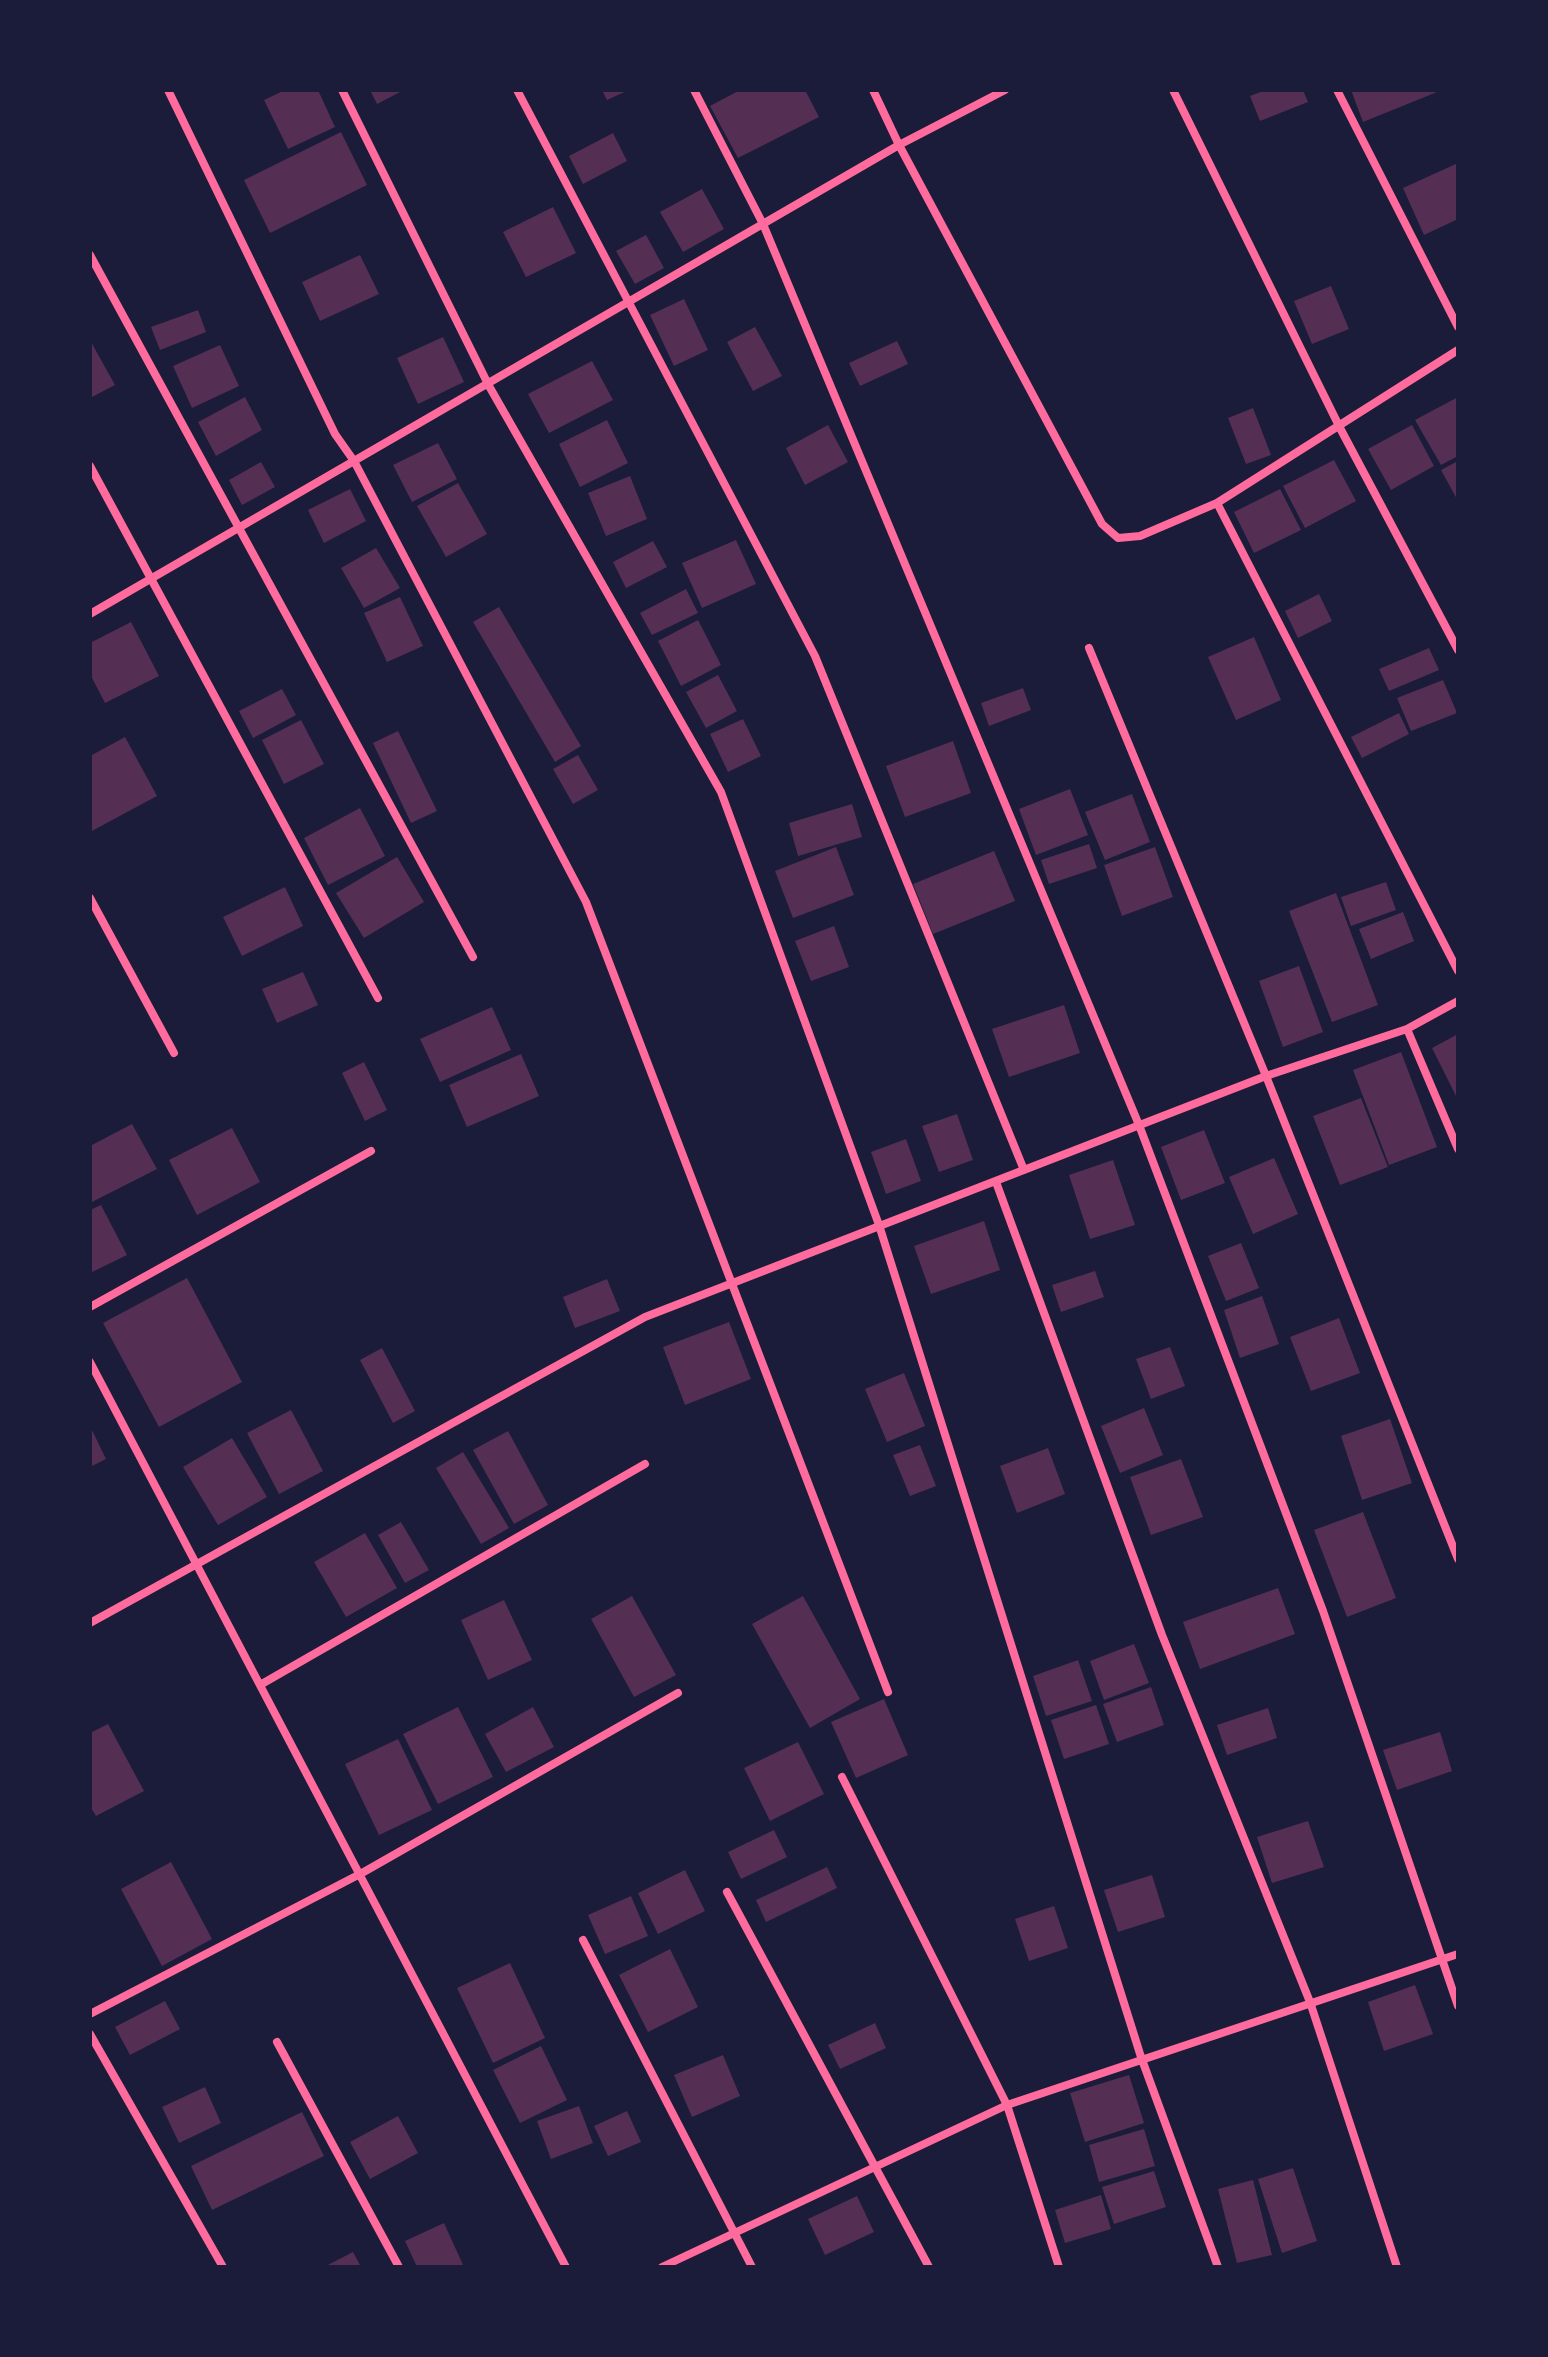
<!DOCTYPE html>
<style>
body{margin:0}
#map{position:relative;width:1548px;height:2357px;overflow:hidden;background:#1b1b3a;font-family:Lato,sans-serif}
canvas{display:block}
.frame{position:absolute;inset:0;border:92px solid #1b1b3a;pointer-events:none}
</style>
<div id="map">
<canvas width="1548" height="2357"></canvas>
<div class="frame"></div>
</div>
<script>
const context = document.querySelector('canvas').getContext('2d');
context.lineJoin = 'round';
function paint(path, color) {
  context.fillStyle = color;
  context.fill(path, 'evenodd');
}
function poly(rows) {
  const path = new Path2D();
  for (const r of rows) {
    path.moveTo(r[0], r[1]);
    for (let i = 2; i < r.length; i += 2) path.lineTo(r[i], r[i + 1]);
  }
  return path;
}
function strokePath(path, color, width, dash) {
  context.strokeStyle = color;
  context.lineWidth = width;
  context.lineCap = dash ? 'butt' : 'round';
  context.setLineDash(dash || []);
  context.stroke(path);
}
const building = poly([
 [285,90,318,90,335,127,288,149,264,100],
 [370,90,404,90,377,104],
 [602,90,629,90,607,100],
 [740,90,805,90,819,117,738,158,710,106],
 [1266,90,1303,90,1308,102,1260,121,1250,96],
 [1351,90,1442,90,1363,122],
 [341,132,367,185,270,233,244,180],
 [613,133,627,161,583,184,569,156],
 [1458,163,1458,219,1424,235,1403,188],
 [702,189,724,229,683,252,660,212],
 [553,207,576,253,526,277,503,232],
 [646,235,664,268,635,284,616,251],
 [360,255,379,294,320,321,302,282],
 [1331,286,1349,329,1312,344,1294,301],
 [684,299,708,350,674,366,650,315],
 [198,310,206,332,160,350,151,327],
 [755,327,782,376,753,391,727,342],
 [443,337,464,382,418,404,397,358],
 [90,340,115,385,90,398],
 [897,341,908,364,860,386,849,363],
 [220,345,239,386,192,408,173,366],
 [592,361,613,400,549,433,528,394],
 [245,397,262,430,216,456,198,422],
 [1458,397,1458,456,1441,465,1415,420],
 [1253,408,1271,455,1246,464,1228,418],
 [607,420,628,463,580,487,559,444],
 [828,425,848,462,805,485,786,448],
 [1412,425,1434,466,1391,490,1368,449],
 [438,443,457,479,412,502,393,465],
 [1334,460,1356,501,1305,528,1283,486],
 [1458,461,1458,501,1441,470],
 [261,462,275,487,242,505,229,480],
 [630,476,647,519,606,536,588,493],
 [458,483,487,534,446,557,417,506],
 [350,489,366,521,324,543,308,510],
 [1280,489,1301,530,1254,553,1234,512],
 [736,540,756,584,702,608,682,563],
 [653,541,667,567,626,588,613,562],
 [376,548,400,588,364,608,341,568],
 [686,589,698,613,652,635,640,613],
 [1319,594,1332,621,1298,638,1285,611],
 [400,597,423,646,387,662,364,613],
 [499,607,581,746,555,762,473,622],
 [698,620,721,665,681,686,658,641],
 [131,622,159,676,105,703,90,674,90,643],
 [1254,637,1281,700,1236,720,1208,657],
 [1429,648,1439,670,1389,691,1379,669],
 [718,675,737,711,706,728,686,692],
 [1443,680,1457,713,1411,731,1397,698],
 [1023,688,1031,710,989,726,981,703],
 [282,689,296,715,253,738,239,711],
 [1399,713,1409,734,1362,758,1351,737],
 [743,719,761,756,728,772,710,734],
 [301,720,324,764,284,784,262,740],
 [398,731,437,811,411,823,373,743],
 [125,737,157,796,90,832,90,756],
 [953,741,971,793,905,817,886,766],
 [578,755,598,790,573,804,553,769],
 [1070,789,1088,835,1036,855,1019,809],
 [1132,794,1150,842,1105,860,1085,812],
 [852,804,862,837,798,856,789,823],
 [360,808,385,856,328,885,304,838],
 [1089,844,1097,868,1049,884,1041,860],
 [836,847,854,895,793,918,775,871],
 [1155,847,1173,897,1122,916,1104,865],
 [994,851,1015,901,933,934,913,884],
 [397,857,424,902,364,938,336,893],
 [1386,882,1396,910,1351,926,1341,897],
 [285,887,303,926,242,956,223,917],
 [1336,893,1378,1005,1332,1022,1289,911],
 [1403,912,1414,941,1371,959,1359,929],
 [834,926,849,967,811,981,795,941],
 [1299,966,1323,1032,1283,1047,1259,981],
 [303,972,318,1005,277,1023,262,989],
 [1064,1005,1080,1053,1009,1077,992,1029],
 [492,1007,511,1050,440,1082,420,1039],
 [1458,1034,1458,1100,1432,1048],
 [1401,1052,1437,1147,1389,1165,1353,1070],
 [521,1054,539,1096,467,1127,449,1085],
 [364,1062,387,1110,365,1121,342,1073],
 [1361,1098,1388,1167,1340,1185,1313,1116],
 [957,1114,973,1160,939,1172,922,1126],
 [132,1124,157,1169,90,1203,90,1146],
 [232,1128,260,1182,197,1215,169,1160],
 [1204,1130,1225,1183,1181,1200,1161,1147],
 [906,1139,921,1181,886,1194,871,1152],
 [1274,1158,1298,1214,1253,1234,1229,1177],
 [1113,1160,1135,1225,1090,1239,1069,1175],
 [101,1205,127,1255,90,1273,90,1210],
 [984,1221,1000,1270,931,1294,914,1246],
 [1241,1243,1259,1288,1226,1301,1208,1256],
 [1095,1271,1104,1297,1061,1312,1052,1285],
 [187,1278,242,1382,159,1427,103,1323],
 [607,1279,620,1311,575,1328,563,1297],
 [1262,1296,1279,1344,1240,1358,1224,1310],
 [1339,1318,1360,1373,1311,1391,1290,1337],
 [729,1322,751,1379,685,1405,663,1347],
 [1170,1347,1185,1386,1151,1399,1136,1359],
 [382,1348,415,1411,393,1423,360,1360],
 [904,1373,925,1426,887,1442,865,1389],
 [1144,1408,1163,1455,1120,1473,1101,1426],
 [291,1410,323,1471,279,1494,247,1433],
 [1390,1419,1412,1483,1362,1500,1341,1436],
 [90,1426,106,1459,90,1467],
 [508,1431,548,1505,514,1524,473,1450],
 [232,1438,267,1497,218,1525,183,1467],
 [920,1445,936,1486,910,1496,893,1455],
 [1048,1448,1065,1494,1017,1513,1000,1466],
 [463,1452,509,1528,481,1544,436,1468],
 [1181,1459,1203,1517,1151,1535,1130,1477],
 [1363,1512,1396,1598,1347,1617,1314,1530],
 [401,1522,429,1570,405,1583,378,1535],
 [365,1533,397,1588,346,1617,314,1562],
 [1278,1588,1295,1634,1200,1669,1183,1622],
 [632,1596,676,1675,634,1697,591,1619],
 [803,1596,860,1699,810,1728,752,1624],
 [504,1600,532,1660,488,1680,461,1620],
 [1134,1644,1149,1683,1104,1700,1090,1661],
 [1078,1660,1092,1701,1046,1716,1033,1676],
 [1151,1687,1164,1725,1117,1742,1103,1704],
 [884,1699,908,1755,856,1778,831,1722],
 [1096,1705,1109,1744,1064,1759,1051,1720],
 [458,1707,493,1777,438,1804,403,1734],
 [533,1707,554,1747,506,1772,485,1734],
 [1268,1708,1277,1738,1227,1755,1217,1725],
 [108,1724,144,1791,96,1816,90,1806,90,1733],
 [1440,1732,1452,1771,1397,1790,1383,1750],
 [398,1739,432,1810,379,1835,345,1764],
 [798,1742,824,1794,770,1821,744,1768],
 [1308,1821,1324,1867,1272,1883,1257,1837],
 [774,1830,787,1857,741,1879,728,1852],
 [171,1862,212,1939,162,1966,121,1889],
 [827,1867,837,1888,766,1922,756,1900],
 [685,1870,705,1911,658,1934,638,1893],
 [1152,1875,1165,1917,1118,1932,1104,1890],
 [631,1896,648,1936,605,1954,588,1915],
 [1054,1906,1068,1948,1029,1961,1015,1919],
 [670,1949,698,2007,648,2032,619,1975],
 [510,1963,545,2038,493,2063,457,1988],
 [1415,1985,1433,2034,1384,2051,1368,2002],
 [165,2001,180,2029,130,2055,115,2027],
 [875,2023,886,2048,840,2069,828,2045],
 [541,2046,567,2100,520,2123,493,2070],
 [723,2055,740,2096,692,2117,674,2075],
 [1129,2075,1144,2123,1085,2142,1070,2093],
 [205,2087,221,2123,179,2143,162,2107],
 [579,2106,593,2143,551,2159,537,2121],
 [627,2111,641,2142,608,2156,594,2126],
 [302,2112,324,2156,212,2210,191,2166],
 [398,2116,418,2153,370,2179,350,2142],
 [1144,2129,1155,2166,1099,2182,1089,2145],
 [1293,2168,1317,2241,1282,2253,1258,2179],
 [1154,2171,1166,2207,1114,2224,1102,2187],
 [1253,2180,1272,2255,1237,2263,1218,2189],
 [1101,2195,1111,2229,1065,2243,1055,2210],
 [857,2196,874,2232,825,2255,808,2219],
 [444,2223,464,2267,417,2267,405,2241],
 [353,2252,361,2267,324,2267]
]);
const minor = poly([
 [168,90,335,434,354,461,586,902,888,1692],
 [342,90,489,386,721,792,879,1225,1141,2057,1218,2267],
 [517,90,815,656,1024,1170],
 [694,90,763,224,1139,1125,1323,1611,1458,2006],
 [873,90,899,145,1102,524,1118,538,1140,536,1217,503,1458,350],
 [1173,90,1340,428,1458,650],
 [1337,90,1458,327],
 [90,255,473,957],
 [90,466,378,998],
 [1217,503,1458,971],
 [90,614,899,145,1005,90],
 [1089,648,1266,1076,1458,1559],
 [90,898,174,1053],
 [1407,1029,1458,1149],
 [996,1182,1162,1635,1310,2002,1397,2267],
 [90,1307,371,1151],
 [90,1362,566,2267],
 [90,1623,645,1317,1266,1076,1407,1029,1458,1001],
 [260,1685,645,1464],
 [842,1777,1007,2105,1059,2267],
 [727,1892,929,2267],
 [583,1940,752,2267],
 [90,2014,362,1873,678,1693],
 [90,2034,223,2267],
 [277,2042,399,2267],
 [662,2267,1007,2105,1458,1954]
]);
paint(building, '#542f53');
strokePath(minor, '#ff6b9d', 8);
</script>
